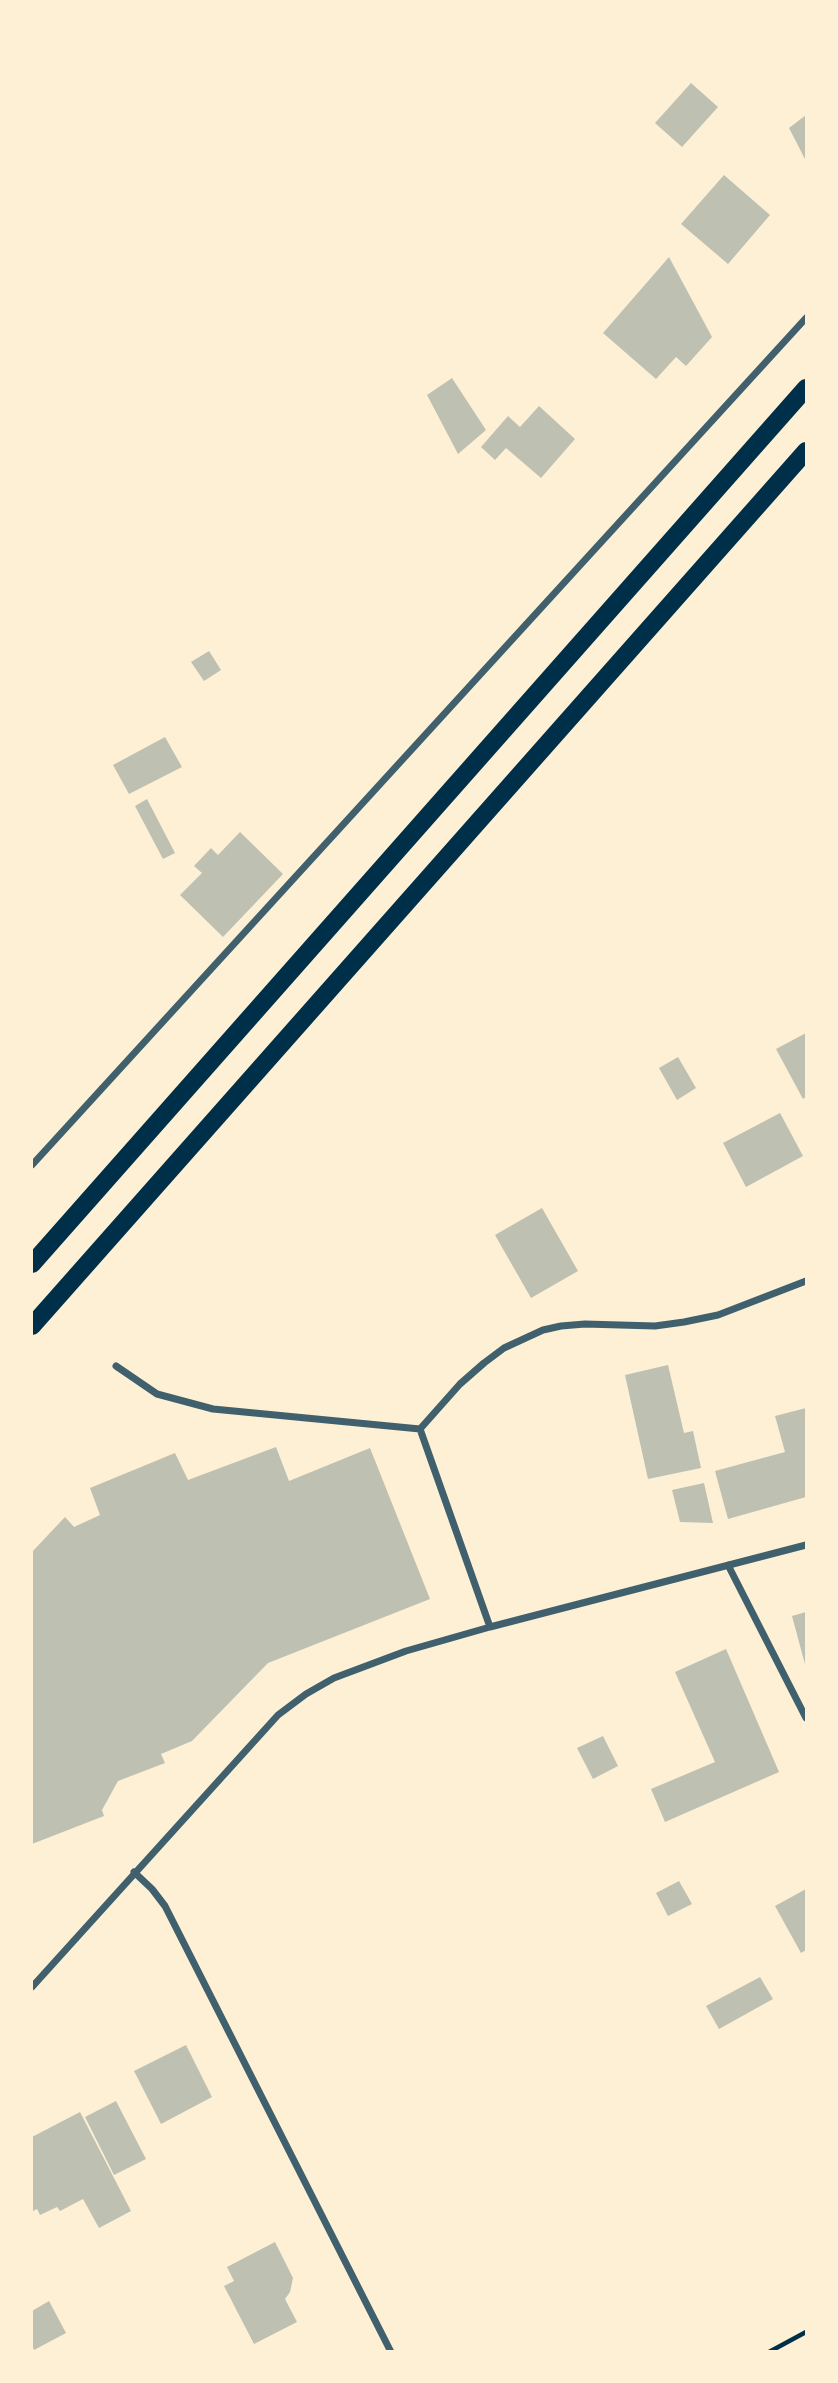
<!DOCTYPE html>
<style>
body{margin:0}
#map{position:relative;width:838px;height:2383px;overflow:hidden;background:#fdf0d5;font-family:Manrope,sans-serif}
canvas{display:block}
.frame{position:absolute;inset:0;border:33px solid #fdf0d5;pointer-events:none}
</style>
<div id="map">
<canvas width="838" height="2383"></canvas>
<div class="frame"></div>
</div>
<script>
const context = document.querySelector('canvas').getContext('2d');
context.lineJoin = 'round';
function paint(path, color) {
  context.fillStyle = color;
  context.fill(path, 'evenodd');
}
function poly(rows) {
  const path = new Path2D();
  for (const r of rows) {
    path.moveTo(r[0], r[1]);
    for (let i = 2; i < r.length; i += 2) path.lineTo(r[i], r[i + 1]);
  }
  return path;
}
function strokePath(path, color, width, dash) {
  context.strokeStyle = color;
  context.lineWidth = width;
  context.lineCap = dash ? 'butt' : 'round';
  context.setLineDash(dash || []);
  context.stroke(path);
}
const building = poly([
 [691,83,718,107,682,147,655,123],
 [806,115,806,161,789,128],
 [724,175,770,215,728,264,681,224],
 [669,257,712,337,686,366,676,357,656,379,603,333],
 [452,378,486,430,458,454,427,395],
 [539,406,575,439,541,478,506,448,495,460,481,447,508,416,520,427],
 [209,651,221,670,204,681,191,662],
 [165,737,182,767,129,794,113,765],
 [147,799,175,853,163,859,135,806],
 [240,832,283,874,223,937,180,895,202,873,194,866,211,848,218,855],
 [806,1033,806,1097,803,1099,776,1049],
 [678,1057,696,1088,677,1100,659,1068],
 [780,1113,803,1156,746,1187,723,1143],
 [542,1208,578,1271,531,1298,495,1235],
 [668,1365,684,1433,693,1431,701,1468,648,1479,625,1375],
 [806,1408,806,1497,728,1519,715,1471,785,1452,775,1416],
 [276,1447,289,1481,370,1448,430,1599,268,1663,192,1741,161,1754,165,1763,118,1781,102,1810,104,1816,32,1844,32,1552,65,1517,74,1527,100,1515,90,1488,175,1453,188,1480],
 [704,1483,713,1523,680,1522,672,1490],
 [806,1612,806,1668,792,1616],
 [726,1649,779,1772,665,1822,651,1789,715,1762,675,1672],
 [603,1736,618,1766,593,1779,577,1748],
 [679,1881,692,1904,668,1916,656,1893],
 [806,1889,806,1950,801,1953,775,1906],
 [760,1977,773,1999,719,2029,706,2006],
 [186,2045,212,2097,161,2124,134,2071],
 [116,2101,146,2159,114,2175,85,2117],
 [80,2112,131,2211,99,2228,83,2199,60,2211,57,2207,40,2215,37,2209,33,2211,32,2207,32,2137],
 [275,2242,293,2278,290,2292,285,2299,297,2322,254,2344,224,2286,234,2281,227,2267],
 [49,2301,66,2333,34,2350,32,2345,32,2311]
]);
const path = poly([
 [769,2352,806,2332]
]);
const minor = poly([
 [32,1165,806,318],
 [116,1366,157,1394,213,1409,420,1429],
 [420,1429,460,1384,484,1363,504,1348,543,1330,561,1326,585,1324,655,1326,684,1322,718,1315,806,1281],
 [420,1429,490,1627],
 [728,1565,806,1718],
 [134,1872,152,1889,165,1906,391,2352],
 [32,1987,278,1715,306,1694,334,1678,406,1651,490,1627,806,1545]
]);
const primary = poly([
 [32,1264,806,388],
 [32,1326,806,451]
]);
paint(building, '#bec0b2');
strokePath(path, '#003049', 4.5);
strokePath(minor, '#3f606c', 7);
strokePath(primary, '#003049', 18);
</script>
